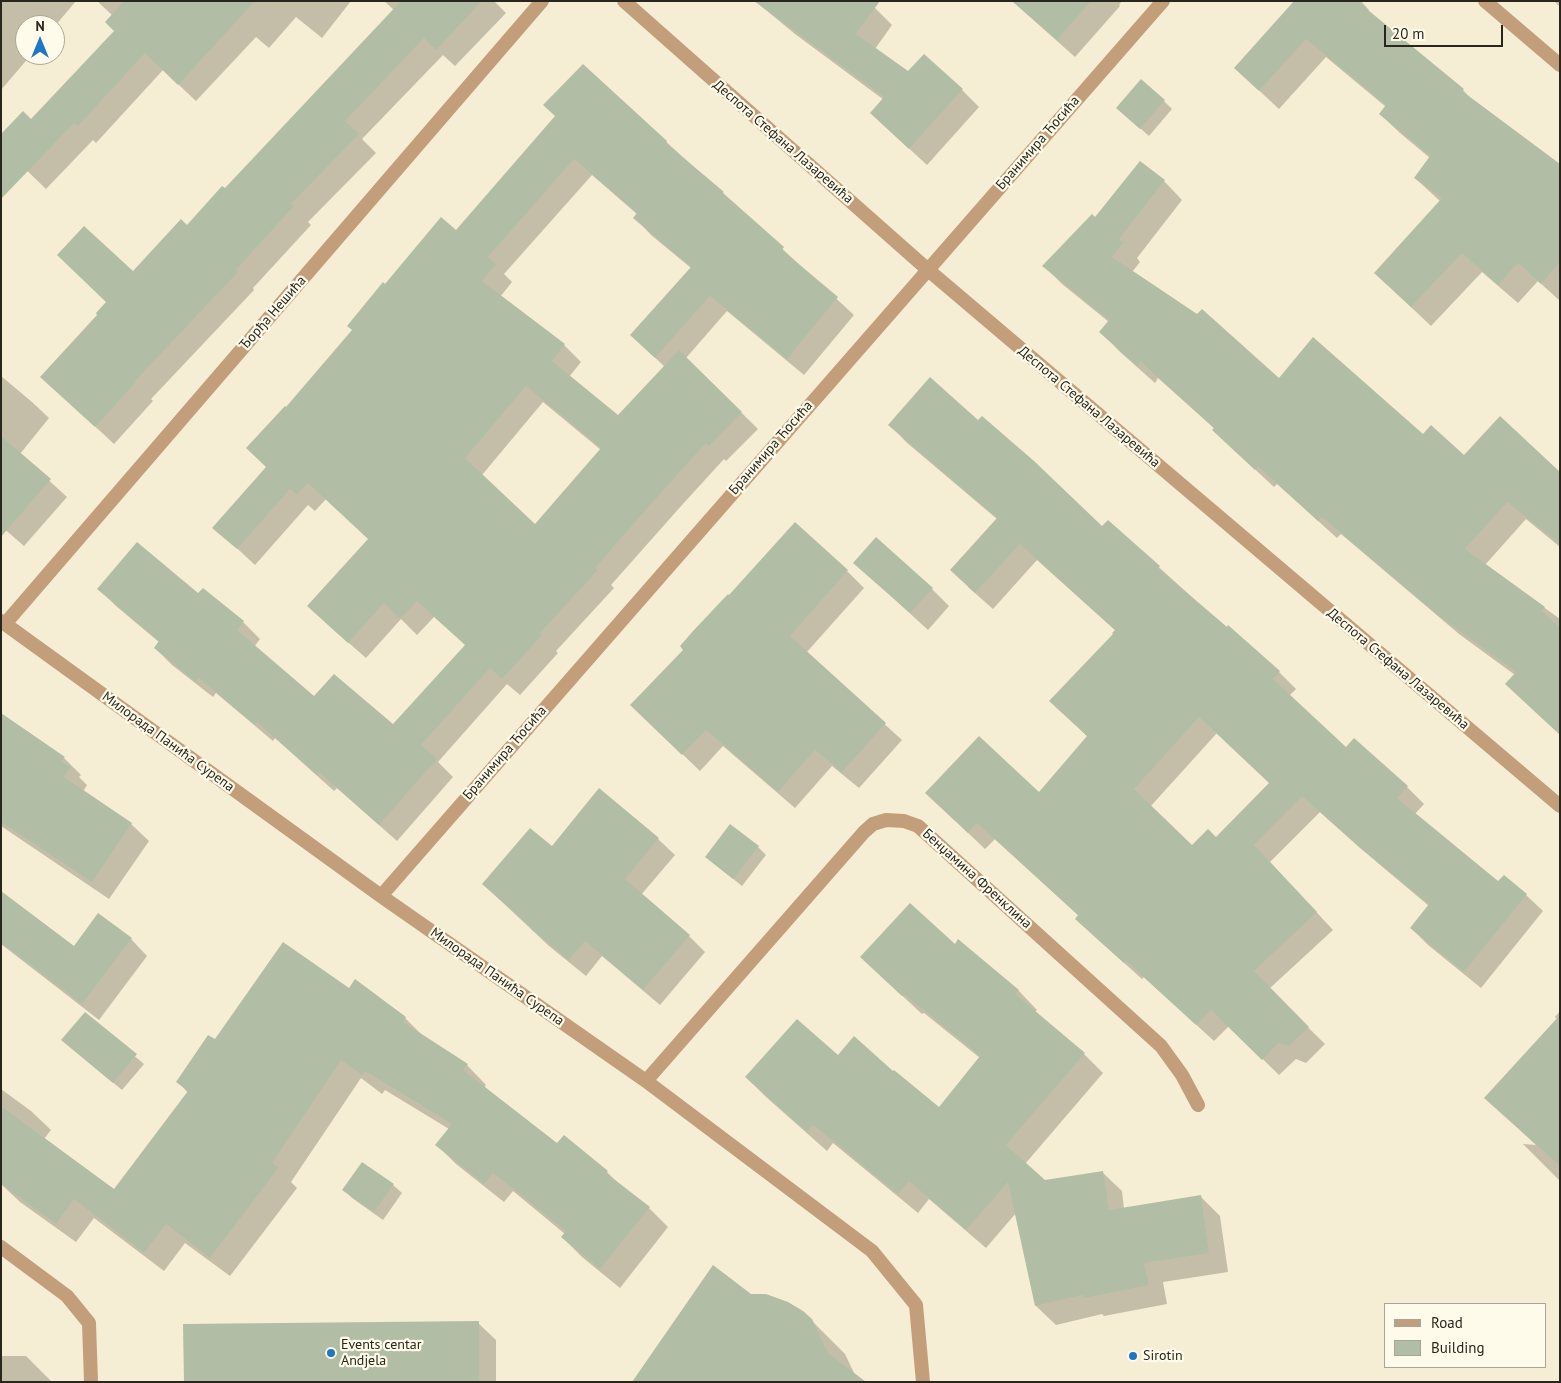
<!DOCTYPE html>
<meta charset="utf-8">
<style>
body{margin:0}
#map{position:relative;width:1561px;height:1383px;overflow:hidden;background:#f5eed4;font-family:"PT Sans",sans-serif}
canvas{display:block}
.frame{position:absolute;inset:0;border:2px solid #29271d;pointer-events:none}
.legend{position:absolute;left:1384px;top:1303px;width:162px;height:65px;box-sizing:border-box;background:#fffbeb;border:1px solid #a9a699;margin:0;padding:6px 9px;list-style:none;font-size:15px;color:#29271d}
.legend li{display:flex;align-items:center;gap:10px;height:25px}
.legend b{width:25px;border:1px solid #a9a699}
.north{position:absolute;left:15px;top:15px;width:50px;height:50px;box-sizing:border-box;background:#fffbeb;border:1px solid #a9a699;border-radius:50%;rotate:0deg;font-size:14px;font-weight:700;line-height:20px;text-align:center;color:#29271d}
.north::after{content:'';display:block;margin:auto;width:18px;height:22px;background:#1d77c4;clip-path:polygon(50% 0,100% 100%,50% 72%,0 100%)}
.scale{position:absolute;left:1384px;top:25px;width:119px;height:22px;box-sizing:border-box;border:2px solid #29271d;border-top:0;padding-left:6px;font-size:15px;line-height:18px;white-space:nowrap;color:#29271d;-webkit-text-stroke:4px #fffbeb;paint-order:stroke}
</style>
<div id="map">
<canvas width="1561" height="1383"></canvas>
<div class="frame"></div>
<ul class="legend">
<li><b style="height:6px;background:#c39e7b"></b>Road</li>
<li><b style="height:14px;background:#b2bda5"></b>Building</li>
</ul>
<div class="north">N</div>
<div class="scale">20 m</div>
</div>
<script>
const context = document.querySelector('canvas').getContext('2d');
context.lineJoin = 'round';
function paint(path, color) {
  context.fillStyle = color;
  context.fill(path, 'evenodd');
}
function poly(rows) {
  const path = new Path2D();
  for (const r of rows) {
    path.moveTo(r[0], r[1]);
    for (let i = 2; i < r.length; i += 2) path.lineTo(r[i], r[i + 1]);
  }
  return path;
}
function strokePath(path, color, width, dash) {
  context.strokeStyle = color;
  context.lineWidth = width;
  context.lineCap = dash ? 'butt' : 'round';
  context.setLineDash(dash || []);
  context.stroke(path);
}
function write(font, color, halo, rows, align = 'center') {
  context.font = font + ' "PT Sans",sans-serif';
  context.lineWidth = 4.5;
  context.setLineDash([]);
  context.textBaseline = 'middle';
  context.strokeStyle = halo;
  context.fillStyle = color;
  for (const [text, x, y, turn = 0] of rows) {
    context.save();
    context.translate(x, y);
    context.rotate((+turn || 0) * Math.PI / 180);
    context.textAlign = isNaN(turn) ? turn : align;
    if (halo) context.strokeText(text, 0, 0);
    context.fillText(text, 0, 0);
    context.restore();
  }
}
const shadow = poly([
 [1,1,76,1,55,26,25,25,25,55,31,55,1,90],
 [97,1,351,1,322,38,296,17,269,48,256,37,196,101,163,70,96,143,93,140,46,189,15,159,31,121,115,31,113,16],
 [384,1,494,1,506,13,455,66,443,55,362,139,376,153,308,222,311,225,253,288,254,290,151,399,153,401,114,444,42,377,99,315,133,273,187,227,225,190,394,10],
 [755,1,875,8,892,25,875,49,908,72,962,90,979,107,927,165,889,130,884,100,795,34],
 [1012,1,1122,1,1119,5,1120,6,1075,57],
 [1296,1,1361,1,1369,10,1368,11,1463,90,1474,102,1560,165,1560,301,1538,281,1518,303,1482,272,1431,326,1395,292,1441,202,1415,178,1430,158,1400,133,1380,114,1386,107,1326,57,1279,109,1235,68],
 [1554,1,1560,1,1560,7],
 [583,65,854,315,804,375,727,311,686,358,758,429,726,461,724,459,682,505,611,585,614,588,556,651,558,653,520,695,507,684,438,762,453,777,397,841,337,788,334,791,275,738,273,741,216,693,213,697,172,665,155,648,160,643,116,606,99,589,198,595,203,589,243,622,260,639,254,647,314,698,393,726,466,645,434,617,417,635,401,619,366,658,326,623,370,540,326,499,315,511,308,505,255,565,214,527,267,468,286,409,353,330,385,286,456,232,556,116],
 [592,175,638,215,635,218,651,235,691,268,649,352,665,367,618,417,569,377,581,362,564,345,500,297,512,282,504,274],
 [543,402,601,450,535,526,482,475],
 [1164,101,1172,109,1149,136,1126,116],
 [1140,162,1164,181,1182,200,1137,258,1140,262,1132,272,1279,380,1423,436,1464,456,1560,473,1560,547,1526,519,1485,565,1560,619,1560,734,1515,675,1459,634,1341,534,1337,538,1277,484,1274,487,1232,448,1215,429,1158,378,1155,383,1119,351,1101,332,1109,322,1062,284,1044,266,1095,219],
 [1,376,32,402,49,418,20,454,67,497,24,546,1,526],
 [890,425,1103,528,1108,521,1227,629,1229,627,1279,672,1296,689,1289,696,1346,749,1407,787,1424,804,1415,814,1499,883,1526,895,1543,911,1481,988,1428,945,1411,928,1429,906,1379,864,1320,812,1270,862,1333,930,1269,989,1325,1044,1306,1063,1296,1059,1279,1075,1229,1026,1214,1041,1144,977,1142,979,1094,936,1079,916,995,839,985,849,944,810,1039,793,1088,737,1051,701,1114,634,1116,631,1037,560,993,609,968,587,997,519,906,442],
 [1217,733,1271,783,1216,839,1192,846,1150,807],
 [855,563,932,589,949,606,928,630],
 [847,571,864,588,806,653,902,740,859,788,832,766,795,808,723,746,700,771,649,722],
 [1,714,64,758,81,775,79,777,87,785,83,792,131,824,149,841,109,899,1,826],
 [599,789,658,839,675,855,641,895,689,936,705,952,660,1005,602,956,586,976,549,946,483,884,552,848],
 [758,847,766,855,742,886,706,857],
 [1,892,74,947,131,939,147,956,99,1020,1,944],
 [955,946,1018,990,1037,1010,1035,1012,1084,1054,1103,1073,1025,1164,1045,1181,1102,1172,1122,1191,1124,1209,1200,1196,1220,1216,1228,1272,1163,1282,1167,1304,1104,1316,1102,1314,1056,1325,1036,1306,1016,1213,986,1248,929,1199,918,1213,833,1143,827,1151,766,1097,746,1077,838,1057,894,1072,939,1108,980,1058,924,1013,922,1014,881,976],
 [356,981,405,1018,425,1038,467,1065,486,1085,484,1088,557,1145,607,1172,622,1187,649,1208,668,1227,620,1288,582,1257,562,1237,565,1234,513,1191,504,1202,456,1164,437,1145,449,1129,385,1090,382,1094,361,1078,291,1182,297,1188,230,1276,185,1243,164,1271,94,1218,76,1242,20,1202,1,1184,1,1089,31,1111,51,1130,44,1139,115,1190,188,1093,178,1082,215,1041,349,990],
 [1560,1011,1560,1181,1523,1144,1536,1145,1486,1098,1558,1020,1555,1017],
 [85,1014,144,1064,122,1090,62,1040],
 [393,1185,402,1193,383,1220,352,1198,344,1190],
 [750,1296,803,1312,845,1354,856,1377],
 [478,1323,496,1340,496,1382,185,1382],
 [1,1356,26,1356,52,1382,1,1382]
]);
const building = poly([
 [124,1,255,1,178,85,145,53,78,126,74,123,1,199,1,134,23,111,31,119,114,31,105,22],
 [401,1,482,1,436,50,424,38,345,121,359,134,291,204,294,206,236,270,238,272,135,381,136,382,95,427,40,377,97,315,96,313,106,302,57,255,84,226,133,271,181,219,187,225,222,186,225,188],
 [754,1,880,1,856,34,908,71,924,54,963,89,909,149,870,113,884,97],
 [1012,1,1091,1,1057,40],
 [1294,1,1357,1,1464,89,1462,91,1560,164,1560,262,1541,284,1518,263,1498,285,1462,253,1411,307,1374,273,1442,198,1414,178,1430,156,1379,114,1386,105,1306,39,1259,91,1234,68],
 [583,64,667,141,666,143,724,192,723,193,784,247,782,250,838,297,787,359,710,296,655,358,630,335,691,267,633,218,637,213,574,159,488,257,496,264,482,281,565,344,552,361,618,415,679,350,742,412,709,446,706,443,665,488,595,568,598,570,540,633,542,635,502,679,490,668,421,745,437,759,379,825,319,772,317,775,257,722,255,725,199,678,196,682,154,648,159,641,97,589,137,542,198,593,203,588,244,621,237,630,314,696,334,674,393,724,465,645,417,601,400,619,384,603,348,643,307,606,368,539,308,483,297,495,290,489,237,549,212,528,266,467,246,448,285,406,286,407,352,330,347,326,383,282,385,284,441,217,456,230,555,116,543,105],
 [526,386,601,448,535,524,465,458],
 [1141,79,1165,100,1140,129,1116,108],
 [1140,161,1165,180,1119,239,1123,243,1112,257,1197,314,1202,309,1279,378,1313,337,1423,434,1431,425,1464,455,1500,416,1560,472,1560,544,1507,502,1465,549,1545,607,1542,611,1560,628,1560,735,1505,684,1516,672,1439,616,1322,517,1318,521,1258,466,1255,470,1212,430,1214,428,1140,361,1137,366,1099,332,1109,320,1042,266,1092,214,1095,217],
 [930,377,978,420,982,416,1034,461,1102,526,1108,520,1160,566,1158,568,1227,627,1228,625,1280,671,1273,679,1346,747,1354,738,1408,786,1397,798,1498,881,1504,875,1527,894,1464,972,1410,928,1429,904,1360,848,1302,796,1254,845,1317,912,1254,971,1309,1027,1289,1046,1278,1043,1262,1060,1211,1010,1196,1025,1126,961,1124,963,1075,919,1078,915,977,823,968,833,925,793,979,736,1039,792,1087,736,1049,701,1113,634,1112,633,1115,630,1020,544,975,593,950,570,997,518,888,425],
 [1199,717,1269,783,1216,837,1208,829,1192,845,1134,789],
 [1,436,51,479,1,537],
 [795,522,848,570,790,636,886,723,842,772,815,750,778,792,706,730,682,755,630,705,683,650,680,646,694,630,728,594,729,595],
 [876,537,933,588,910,613,853,563],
 [1,713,65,757,61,761,71,767,64,777,132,823,92,882,1,822],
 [599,788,659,838,625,879,690,935,643,990,585,941,569,960,531,929,532,928,482,884,530,828,552,846],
 [730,824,759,846,733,879,705,857],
 [1,891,74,946,98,913,132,938,82,1004,1,943],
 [910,903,955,944,958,939,1019,990,1015,994,1085,1053,1006,1145,1045,1180,1103,1171,1109,1210,1201,1195,1209,1253,1144,1263,1149,1285,1084,1298,1083,1295,1035,1306,1008,1182,966,1230,909,1181,898,1194,813,1125,807,1132,745,1077,797,1019,838,1055,854,1036,893,1071,894,1070,939,1107,980,1056,904,994,902,996,860,957],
 [283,942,349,988,355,979,406,1017,403,1022,468,1064,463,1070,557,1143,564,1135,608,1171,606,1173,650,1207,600,1269,561,1237,566,1231,493,1173,484,1184,435,1145,452,1124,365,1071,362,1075,341,1060,272,1163,279,1167,210,1258,166,1224,144,1253,74,1199,56,1224,1,1184,1,1106,114,1189,188,1091,176,1082,208,1035,215,1039],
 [85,1012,137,1054,113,1083,61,1040],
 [1560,1015,1560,1166,1484,1098],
 [362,1162,394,1184,374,1212,342,1190],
 [713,1265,751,1294,766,1294,788,1302,803,1311,812,1319,828,1353,866,1382,632,1382],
 [479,1321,479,1382,184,1382,183,1324]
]);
const minor = poly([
 [624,1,927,269,1560,806],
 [1485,1,1560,65],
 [1,621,381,896,646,1081,872,1251,916,1305,923,1382],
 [5,624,542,1],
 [381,896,1163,1],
 [646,1081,864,832,873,824,886,820,904,821,918,826,1161,1046,1182,1075,1198,1105],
 [1,1247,67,1296,89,1323,91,1382]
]);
const markers = [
 [331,1353,5,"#1d77c4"],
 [1133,1356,5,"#1d77c4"]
];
const streetNames = [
 ["Деспота Стефана Лазаревића",783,142,41],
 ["Бранимира Ћосића",1038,143,-49],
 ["Ђорђа Нешића",273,313,-49],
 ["Деспота Стефана Лазаревића",1089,407,40],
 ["Бранимира Ћосића",771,448,-49],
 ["Деспота Стефана Лазаревића",1398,669,40],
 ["Милорада Панића Сурепа",168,742,36],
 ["Бранимира Ћосића",505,753,-49],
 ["Бенџамина Френклина",977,879,42],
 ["Милорада Панића Сурепа",497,977,35]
];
const poiNames = [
 ["Events centar",341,1345],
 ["Andjela",341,1361],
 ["Sirotin",1143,1356]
];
paint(shadow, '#0003');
paint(building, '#b2bda5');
strokePath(minor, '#c39e7b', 14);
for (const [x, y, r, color] of markers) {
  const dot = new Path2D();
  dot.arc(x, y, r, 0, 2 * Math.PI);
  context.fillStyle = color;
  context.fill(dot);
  strokePath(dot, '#fffbeb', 2);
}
write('14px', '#29271d', '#fffbeb', streetNames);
write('14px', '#29271d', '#fffbeb', poiNames, 'left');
</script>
